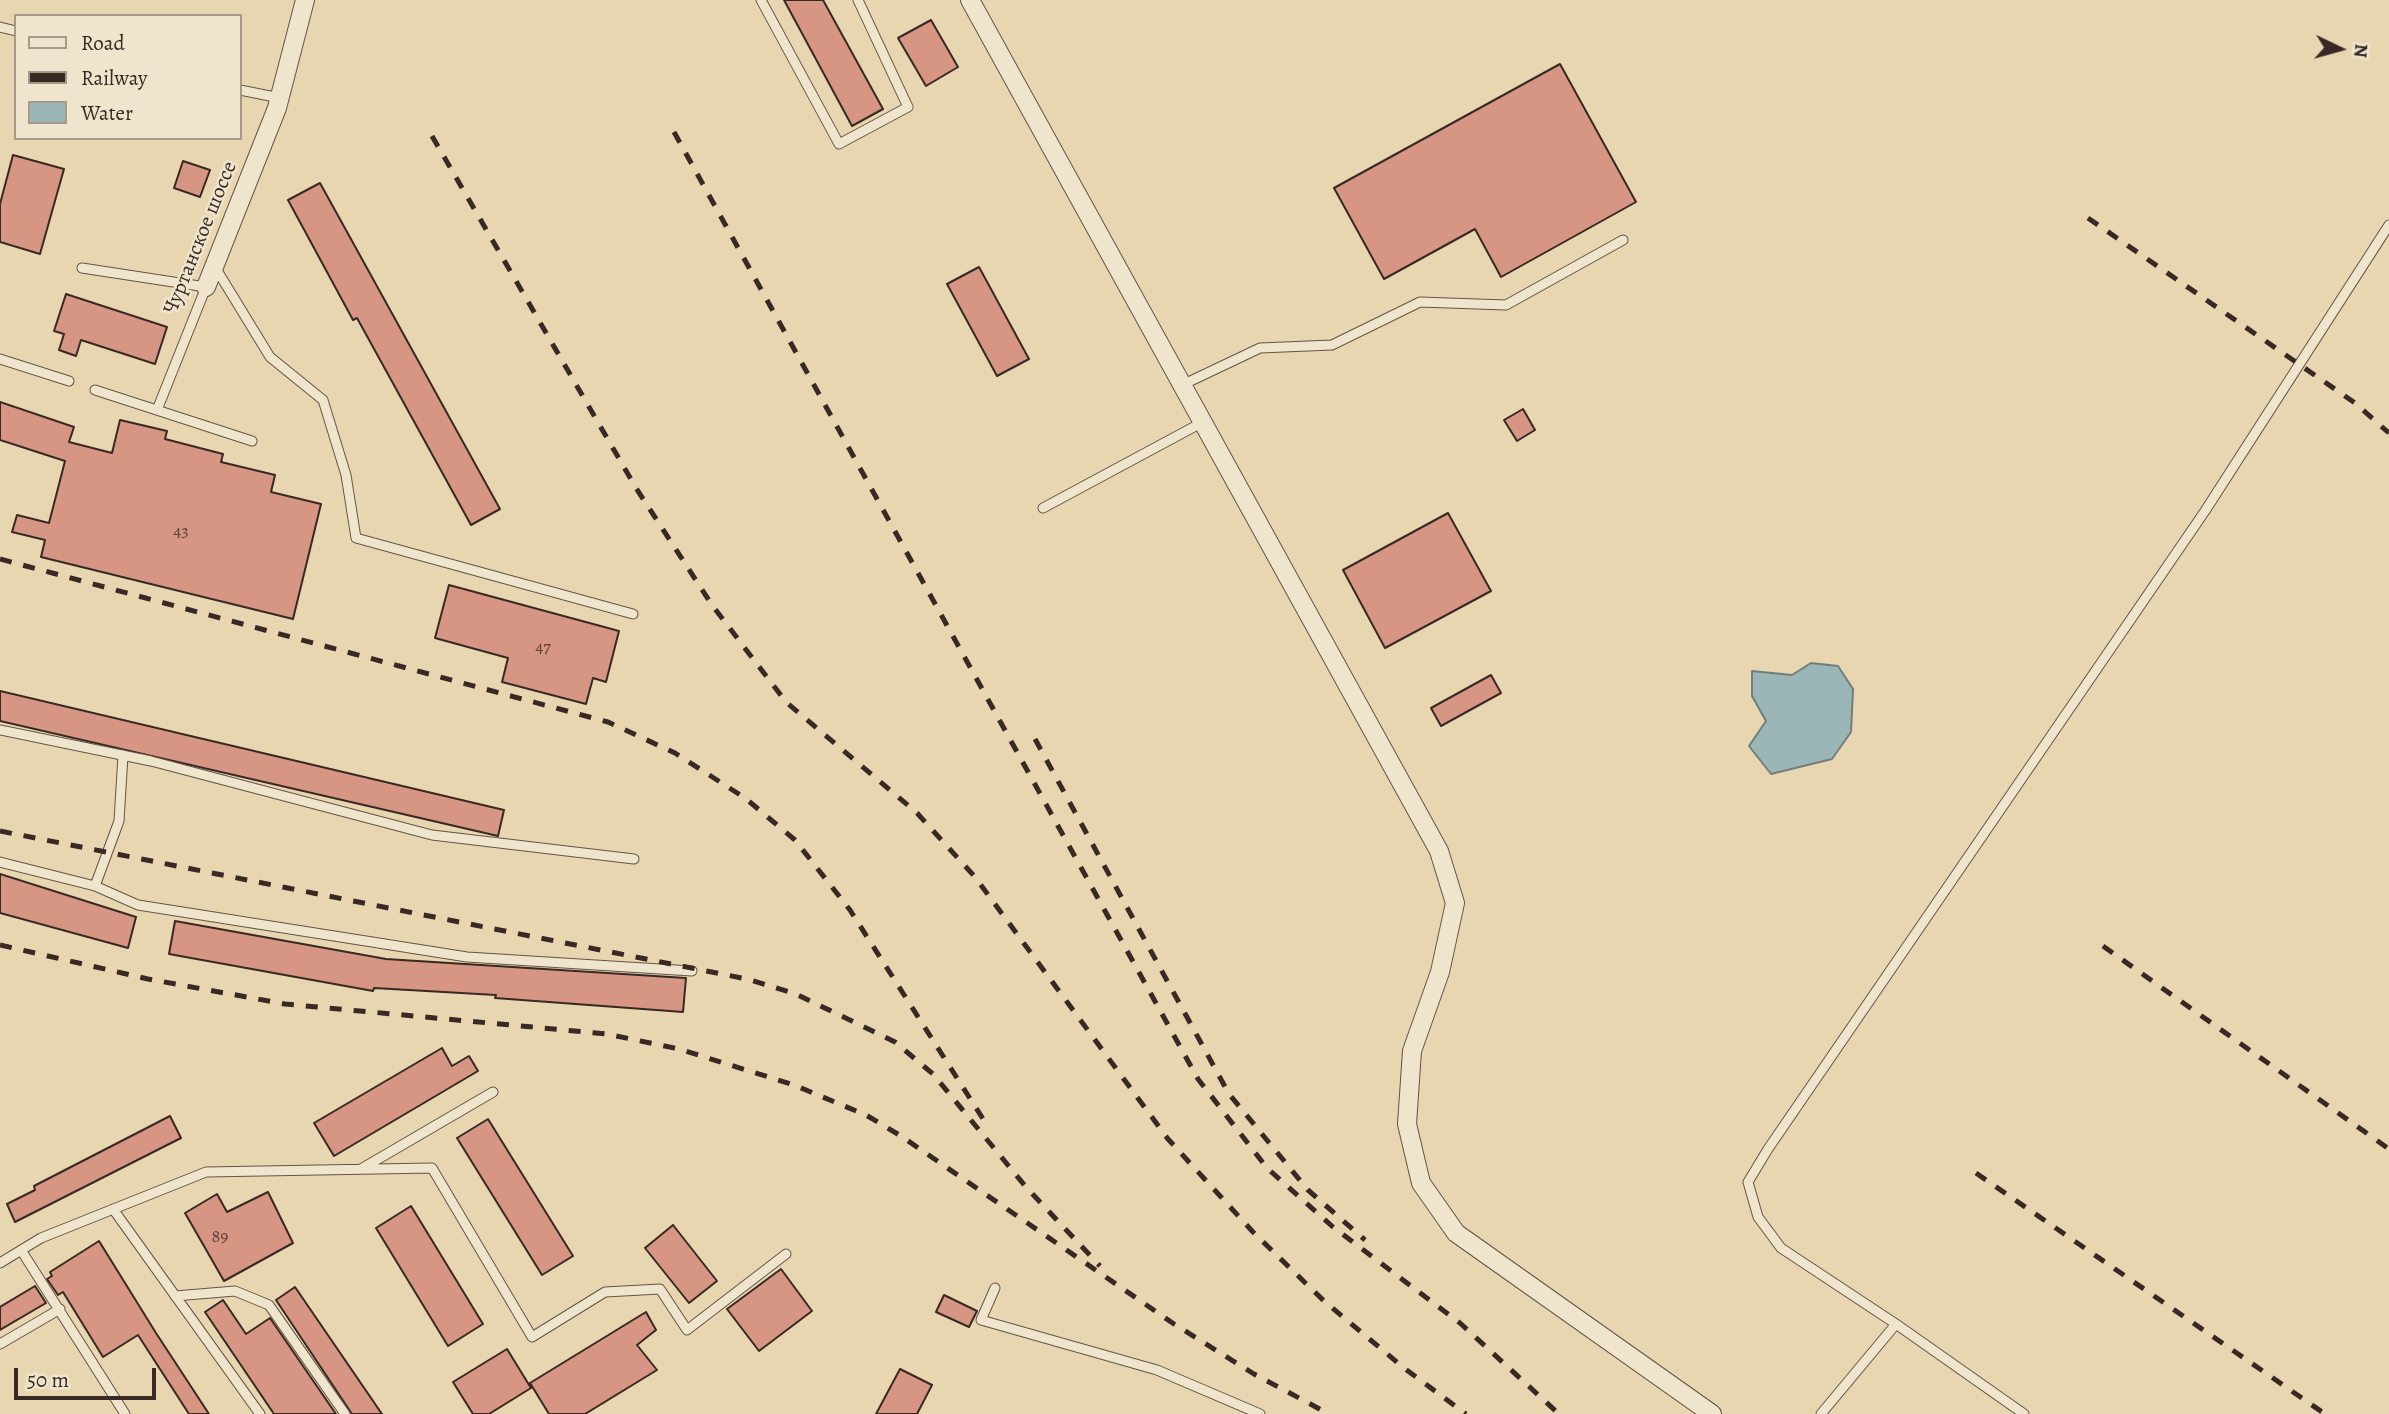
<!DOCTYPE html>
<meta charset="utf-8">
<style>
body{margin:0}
#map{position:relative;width:2389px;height:1414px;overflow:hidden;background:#e7d6b0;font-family:Alegreya,serif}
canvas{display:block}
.legend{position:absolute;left:14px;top:14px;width:228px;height:126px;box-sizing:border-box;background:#efe4cc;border:2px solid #a69989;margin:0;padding:9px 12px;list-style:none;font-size:21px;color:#382924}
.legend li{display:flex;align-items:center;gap:14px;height:35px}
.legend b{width:35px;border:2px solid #a69989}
.north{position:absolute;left:2305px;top:14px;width:70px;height:70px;-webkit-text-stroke:5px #efe4cc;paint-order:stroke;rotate:95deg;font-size:19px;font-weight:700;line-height:28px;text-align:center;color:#382924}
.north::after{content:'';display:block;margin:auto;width:24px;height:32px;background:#382924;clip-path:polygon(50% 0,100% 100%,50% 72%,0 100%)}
.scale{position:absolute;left:14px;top:1368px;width:142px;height:32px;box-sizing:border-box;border:4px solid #382924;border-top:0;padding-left:9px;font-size:21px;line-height:24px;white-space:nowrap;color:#382924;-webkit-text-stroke:5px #efe4cc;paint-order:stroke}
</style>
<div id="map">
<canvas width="2389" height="1414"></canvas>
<ul class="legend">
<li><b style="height:9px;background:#efe4cc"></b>Road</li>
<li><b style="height:9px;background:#382924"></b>Railway</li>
<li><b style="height:19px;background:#9bb6b6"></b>Water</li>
</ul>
<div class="north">N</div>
<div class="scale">50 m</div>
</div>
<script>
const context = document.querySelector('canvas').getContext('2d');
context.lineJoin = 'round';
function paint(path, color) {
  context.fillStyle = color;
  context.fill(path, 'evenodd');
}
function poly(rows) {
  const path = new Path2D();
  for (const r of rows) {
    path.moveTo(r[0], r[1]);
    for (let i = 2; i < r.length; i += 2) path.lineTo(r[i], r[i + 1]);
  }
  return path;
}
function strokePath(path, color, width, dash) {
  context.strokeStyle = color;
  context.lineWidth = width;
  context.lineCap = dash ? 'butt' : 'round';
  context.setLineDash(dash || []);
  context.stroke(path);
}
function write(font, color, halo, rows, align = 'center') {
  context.font = font + ' Alegreya,serif';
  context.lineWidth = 5;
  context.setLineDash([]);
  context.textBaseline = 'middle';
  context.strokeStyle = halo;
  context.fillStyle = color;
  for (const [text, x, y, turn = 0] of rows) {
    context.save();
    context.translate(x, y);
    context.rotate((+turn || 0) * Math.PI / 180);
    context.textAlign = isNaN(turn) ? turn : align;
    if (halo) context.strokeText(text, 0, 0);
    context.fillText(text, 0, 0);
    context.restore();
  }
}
const water = poly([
 [1811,663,1838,666,1853,689,1851,732,1832,759,1771,774,1749,746,1766,721,1752,696,1752,671,1792,675,1811,663]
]);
const building = poly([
 [784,0,823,0,883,109,852,126,784,0],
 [931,20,958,67,926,86,898,38,931,20],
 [1560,64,1636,202,1501,277,1475,229,1384,279,1334,188,1560,64],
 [13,155,64,169,40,254,0,242,0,204,13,155],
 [183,161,210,170,200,197,174,188,183,161],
 [320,183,500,509,471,525,357,318,353,320,288,200,320,183],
 [979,267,1029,359,997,376,947,284,979,267],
 [66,294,167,327,155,364,81,340,76,356,59,350,64,334,54,331,66,294],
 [0,402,74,427,69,442,112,453,120,420,167,431,165,439,223,454,221,462,275,475,271,492,321,504,293,619,41,557,45,540,12,532,17,515,49,523,65,461,0,440,0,402],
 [1523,409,1535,430,1517,441,1504,420,1523,409],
 [1448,513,1491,591,1385,648,1343,570,1448,513],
 [449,585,619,631,606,682,593,678,586,704,502,682,508,658,435,638,449,585],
 [1491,675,1501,693,1441,726,1431,708,1491,675],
 [0,691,504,810,498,836,0,721,0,691],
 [0,874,136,917,128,948,0,913,0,874],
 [175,921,386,959,686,978,683,1012,495,998,496,995,374,988,373,991,169,954,175,921],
 [442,1048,452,1066,469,1056,478,1071,334,1156,314,1123,442,1048],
 [170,1116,181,1138,15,1222,7,1204,35,1190,34,1186,170,1116],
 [488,1119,573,1256,542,1275,457,1138,488,1119],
 [268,1192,293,1243,224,1281,185,1213,217,1194,227,1212,268,1192],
 [411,1206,483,1324,448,1346,376,1228,411,1206],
 [673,1225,717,1281,689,1303,645,1248,673,1225],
 [99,1241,156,1333,209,1414,189,1414,138,1335,103,1357,63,1292,58,1295,47,1279,52,1276,50,1272,99,1241],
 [781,1269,812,1311,759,1351,727,1309,781,1269],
 [35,1286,46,1303,0,1330,0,1307,35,1286],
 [295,1287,382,1414,352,1414,276,1300,295,1287],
 [944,1295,977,1311,969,1327,936,1312,944,1295],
 [223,1300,246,1334,270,1318,336,1414,274,1414,205,1312,223,1300],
 [646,1312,656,1330,637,1345,657,1370,585,1414,549,1414,530,1383,646,1312],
 [507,1349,531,1388,489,1414,473,1414,453,1382,507,1349],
 [900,1369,932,1385,917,1414,876,1414,900,1369]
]);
const lane = poly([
 [761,0,839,144,908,107,858,0],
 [0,27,16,31],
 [240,90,280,98],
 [215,267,270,357,323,400,346,475,356,538,633,614],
 [82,268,206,287,157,410],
 [0,359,69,381],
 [1182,385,1260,348,1332,345,1420,302,1506,305,1623,240],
 [95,390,252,441],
 [1043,508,1203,422],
 [0,730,151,761,432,835,634,859],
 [0,862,95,886,138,905,467,957,692,971],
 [95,886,119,821,123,755],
 [361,1169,493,1092],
 [113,1209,260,1414],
 [21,1250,125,1414],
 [0,1263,41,1238,206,1172,432,1168,532,1337,605,1292,660,1289,687,1330,786,1254],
 [995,1288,981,1320,1157,1370,1260,1414],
 [175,1296,235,1291,269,1305,345,1414],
 [1896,1324,2024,1414],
 [0,1344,60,1309],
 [1821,1414,1896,1324,1781,1248,1758,1217,1748,1182,1768,1149,2205,511,2389,225]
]);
const street = poly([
 [970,0,1439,851,1455,903,1440,972,1412,1051,1407,1124,1421,1183,1456,1233,1712,1414],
 [206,287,277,108,305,0]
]);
const rail = poly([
 [674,132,1198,1079,1267,1168,1333,1227,1460,1323,1559,1414],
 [432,136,636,488,712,605,786,702,917,813,975,877,1168,1139,1253,1232,1324,1301,1404,1368,1466,1414],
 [2088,218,2355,403,2389,433],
 [0,559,608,722,675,753,745,798,795,840,850,910,985,1122],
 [1035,739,1229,1094,1308,1190,1365,1240],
 [0,831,747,979,796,994,895,1042,933,1074,1026,1187,1100,1266],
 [0,945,148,979,285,1004,607,1034,679,1049,794,1085,866,1115,901,1136,1174,1324,1254,1374,1329,1414],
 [2103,946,2389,1149],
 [1976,1173,2325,1414]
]);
const numberNames = [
 ["43",181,532],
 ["47",543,648],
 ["89",220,1238]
];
const streetNames = [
 ["Чуртанское шоссе",201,238,-68]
];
paint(water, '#9bb6b6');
strokePath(water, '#737e7c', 2);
paint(building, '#d69683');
strokePath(building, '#382924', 2);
strokePath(lane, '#645447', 11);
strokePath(street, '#645447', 20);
strokePath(lane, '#efe4cc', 9);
strokePath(street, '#efe4cc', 18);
strokePath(rail, '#382924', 5, [12, 12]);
write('18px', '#60443c', null, numberNames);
write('21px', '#382924', '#efe4cc', streetNames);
</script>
